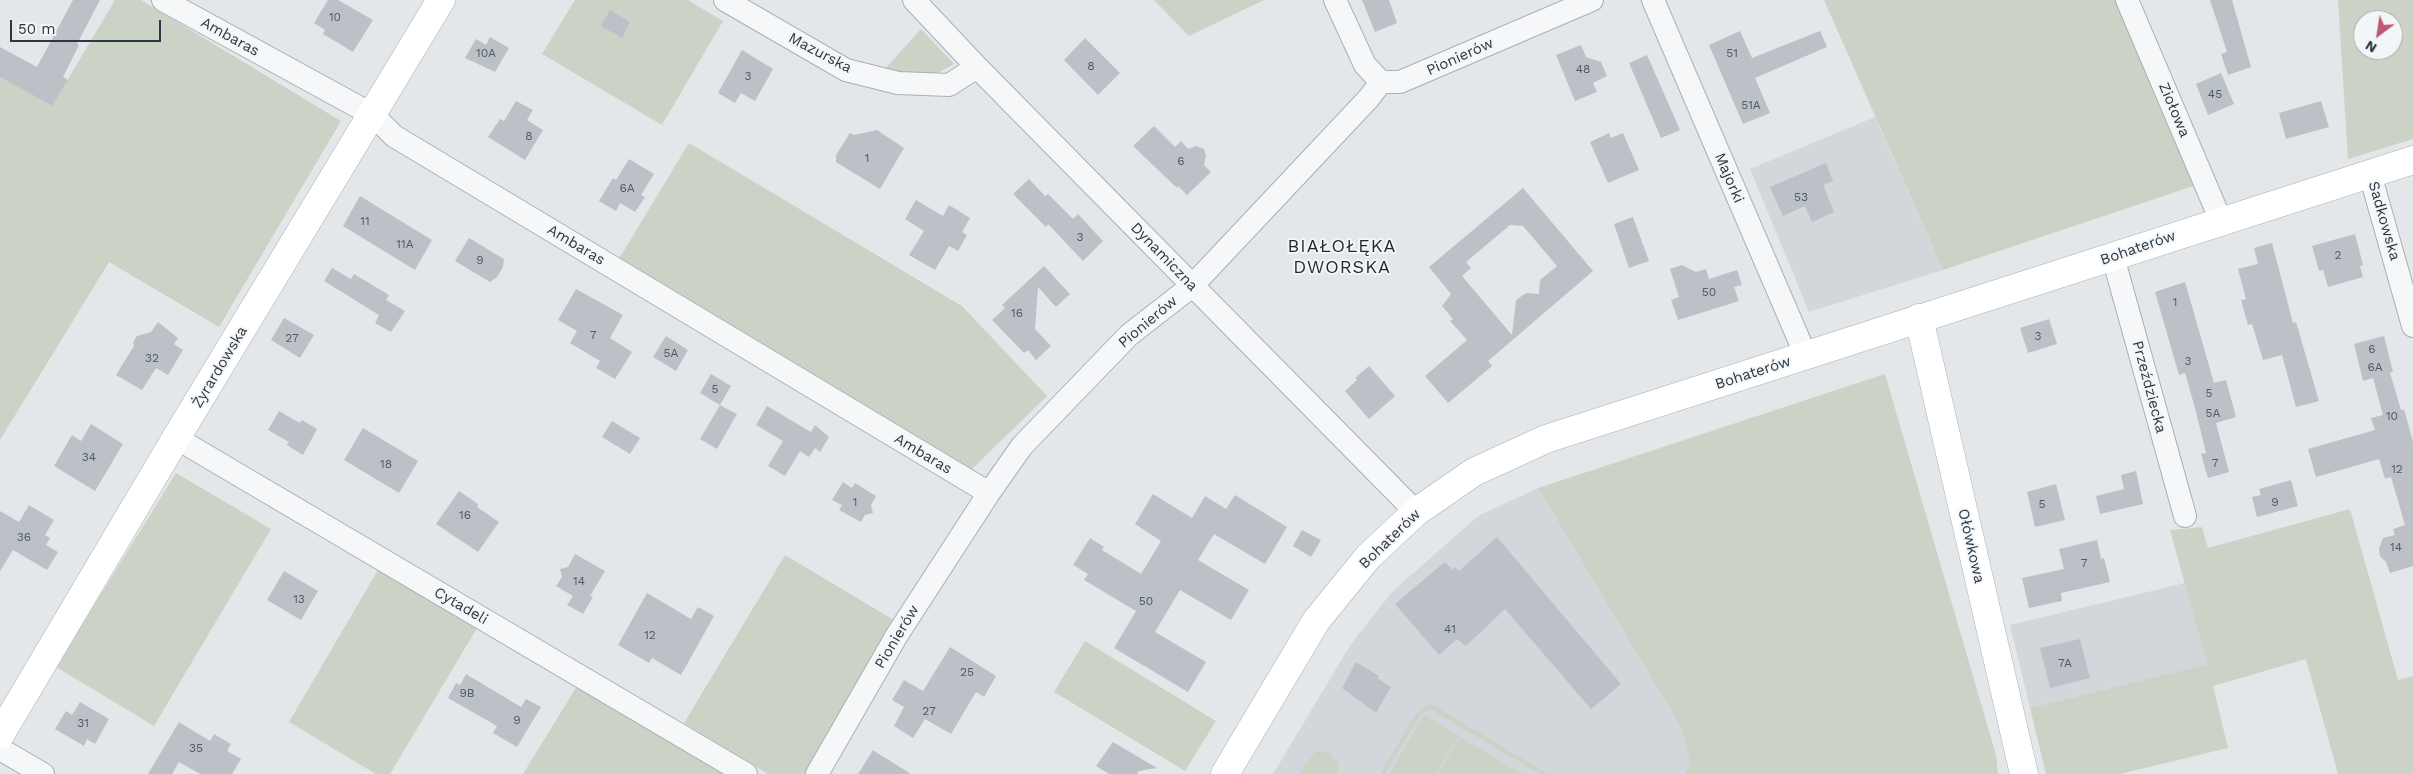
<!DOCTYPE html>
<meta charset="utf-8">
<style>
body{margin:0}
#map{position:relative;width:2413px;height:774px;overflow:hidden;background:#e4e7ea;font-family:"Work Sans",sans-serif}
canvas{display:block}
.north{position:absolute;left:2353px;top:10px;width:50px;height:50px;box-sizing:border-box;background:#f3f6f8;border:1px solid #a4aaaf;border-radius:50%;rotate:211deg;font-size:14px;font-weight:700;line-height:20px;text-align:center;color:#2d3741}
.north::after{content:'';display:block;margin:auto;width:18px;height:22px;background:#c15777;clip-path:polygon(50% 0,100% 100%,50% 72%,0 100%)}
.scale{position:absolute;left:10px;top:20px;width:151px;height:22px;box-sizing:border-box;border:2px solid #2d3741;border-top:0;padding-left:6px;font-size:15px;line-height:18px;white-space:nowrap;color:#2d3741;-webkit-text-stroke:4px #f3f6f8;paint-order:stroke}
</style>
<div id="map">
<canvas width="2413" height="774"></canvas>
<div class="north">N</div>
<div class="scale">50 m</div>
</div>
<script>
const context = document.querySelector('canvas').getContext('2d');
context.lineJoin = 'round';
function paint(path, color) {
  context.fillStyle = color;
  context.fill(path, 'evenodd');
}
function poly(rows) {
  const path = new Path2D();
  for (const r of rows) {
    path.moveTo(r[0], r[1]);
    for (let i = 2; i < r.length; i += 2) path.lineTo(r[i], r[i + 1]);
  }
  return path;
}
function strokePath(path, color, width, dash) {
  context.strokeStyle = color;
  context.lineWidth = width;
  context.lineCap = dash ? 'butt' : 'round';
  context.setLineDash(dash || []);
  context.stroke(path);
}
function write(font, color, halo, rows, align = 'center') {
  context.font = font + ' "Work Sans",sans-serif';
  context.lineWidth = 4;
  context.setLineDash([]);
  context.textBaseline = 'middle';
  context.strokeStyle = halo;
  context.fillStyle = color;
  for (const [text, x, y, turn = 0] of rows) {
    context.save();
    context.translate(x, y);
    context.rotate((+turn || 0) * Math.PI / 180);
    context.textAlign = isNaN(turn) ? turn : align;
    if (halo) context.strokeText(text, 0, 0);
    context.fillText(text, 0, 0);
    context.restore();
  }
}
const built = poly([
 [1875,117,1943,270,1809,312,1750,169],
 [1538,488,1682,729,1690,764,1684,774,1273,774,1351,644,1392,592,1478,516],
 [2185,583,2207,664,2030,708,2010,625]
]);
const green = poly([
 [115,0,141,0,341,121,219,327,109,262,0,440,0,77,52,106],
 [575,0,688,0,723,21,662,125,542,54],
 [1154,0,1264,0,1189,36],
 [1824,0,2117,0,2196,185,1943,270],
 [2338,0,2413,0,2413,139,2348,159],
 [2363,20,2393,20,2393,50,2363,50],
 [921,29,954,64,936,74,882,72],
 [689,143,962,306,1047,396,970,471,617,262],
 [1885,374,1996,755,1998,774,1684,774,1690,764,1682,729,1538,488],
 [176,473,271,529,154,726,56,667],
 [2350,509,2398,680,2413,676,2413,774,2338,774,2306,659,2213,686,2228,748,2120,774,2046,774,2030,708,2207,664,2170,530,2202,527,2208,548],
 [785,555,897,622,805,774,768,774,684,723],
 [378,570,477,628,390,774,376,774,289,722],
 [1085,641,1216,721,1185,771,1054,692],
 [577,686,727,774,523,774],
 [1430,705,1435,706,1548,774,1540,774,1430,709,1421,714,1385,774,1380,774,1417,712,1425,706],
 [1424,715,1459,736,1436,774,1389,774],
 [1460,737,1522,774,1438,774],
 [1315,752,1329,752,1339,763,1338,774,1299,774]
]);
const building = poly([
 [73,0,100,0,77,44,79,45,63,77,68,80,52,106,0,77,0,47,37,67],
 [328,0,338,0,373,20,353,52,323,34,325,30,314,23],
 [1362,0,1389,0,1397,23,1375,32],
 [2210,0,2232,0,2251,67,2228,75,2221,54,2227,52],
 [610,10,630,22,622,38,601,26],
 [1740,31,1752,58,1820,31,1827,47,1755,78,1770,113,1743,124,1709,45],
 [490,37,509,48,495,72,465,58,476,39,486,45],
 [1085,38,1120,73,1098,95,1064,60],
 [1581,45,1586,57,1601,62,1607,76,1593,83,1597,92,1575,101,1556,55],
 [742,50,773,69,755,101,741,93,735,103,718,93],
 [1647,55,1680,130,1661,138,1629,63],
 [2221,73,2234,104,2208,115,2196,84],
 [516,101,533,110,527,120,543,130,525,160,488,137,500,119,504,121],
 [2321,101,2329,127,2286,139,2279,113],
 [1154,126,1175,147,1181,141,1188,149,1196,146,1204,149,1206,155,1204,165,1211,172,1187,195,1178,186,1177,188,1133,146],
 [877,130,904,148,880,189,836,162,836,155,850,133,854,135],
 [1609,133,1611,138,1623,133,1639,170,1608,183,1590,142],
 [629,159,654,174,641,195,645,197,635,212,620,203,616,211,599,201,613,178,616,180],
 [1826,163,1833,181,1823,185,1834,212,1812,222,1805,206,1783,216,1770,187],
 [1029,179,1045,196,1048,194,1073,219,1078,214,1103,241,1083,261,1048,224,1046,227,1013,194],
 [1523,188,1593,271,1488,361,1492,366,1448,403,1425,376,1467,340,1450,321,1453,319,1442,306,1451,294,1429,267],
 [1510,225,1523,226,1557,266,1540,280,1539,294,1526,293,1516,300,1512,335,1462,276,1471,268,1466,262],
 [360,196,432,240,415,270,343,226],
 [916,200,943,216,949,205,970,218,962,232,967,235,958,251,949,246,935,270,909,255,924,231,905,219],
 [1633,217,1649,261,1629,268,1614,224],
 [2355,234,2363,265,2360,266,2363,277,2328,287,2323,270,2319,271,2312,246],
 [469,238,504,259,503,267,497,277,490,282,455,261],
 [2272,243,2293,323,2296,322,2319,401,2296,407,2282,355,2263,360,2252,324,2248,325,2241,300,2246,299,2238,269,2258,264,2254,248],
 [1682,265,1696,272,1706,269,1709,279,1737,270,1742,285,1734,287,1739,301,1678,320,1671,300,1679,297,1670,269],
 [1044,266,1070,294,1056,307,1038,287,1035,329,1051,346,1036,360,1028,350,1024,353,992,320,1005,308,1002,305],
 [332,268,351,279,354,274,389,295,386,300,405,311,391,332,375,323,379,315,324,281],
 [2185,282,2214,383,2226,380,2236,417,2216,423,2229,472,2208,478,2201,454,2206,453,2195,408,2185,373,2179,375,2155,292],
 [576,289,623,315,610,338,632,352,615,379,596,368,600,361,570,343,577,331,558,320],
 [284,318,314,335,300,358,271,340],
 [2049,319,2057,344,2028,353,2020,328],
 [158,322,178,338,174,344,183,350,168,375,156,368,142,390,116,375,134,346,133,342,137,336,151,332],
 [666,336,688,350,676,371,653,357],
 [2384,336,2393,372,2390,373,2401,410,2404,409,2413,442,2413,566,2390,573,2386,562,2380,556,2379,549,2383,538,2395,535,2393,529,2405,525,2391,477,2385,479,2379,459,2316,477,2308,449,2375,430,2371,418,2383,415,2373,378,2363,381,2354,344],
 [1369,366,1395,396,1369,419,1345,391,1357,380,1355,378],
 [711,374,731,386,720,405,700,393],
 [720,405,737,414,717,449,700,439],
 [767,406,811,432,815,425,829,437,820,452,815,448,809,457,800,451,785,476,768,466,783,441,756,425],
 [279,411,300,423,302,420,317,429,303,455,287,445,289,442,268,430],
 [612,421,640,438,630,454,602,437],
 [91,424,123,444,95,491,54,466,72,435,81,441],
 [363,428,418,461,399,493,344,460],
 [2136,471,2143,504,2100,514,2096,496,2124,489,2121,475],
 [2291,480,2298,506,2257,517,2252,497,2261,495,2259,489],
 [843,482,852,488,855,483,876,496,871,505,873,513,865,515,861,522,839,510,842,505,832,500],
 [2056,484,2065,520,2035,527,2027,492],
 [459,491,478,504,477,507,499,522,478,552,436,524],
 [1153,494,1192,518,1205,496,1226,509,1235,495,1287,527,1265,564,1214,534,1198,560,1249,590,1231,620,1180,590,1155,632,1206,662,1188,692,1114,648,1136,611,1084,580,1088,574,1073,565,1090,538,1104,547,1102,550,1141,574,1161,541,1135,524],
 [29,505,54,520,45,535,50,538,46,545,58,552,47,570,13,550,0,571,0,511,19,522],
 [1302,530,1321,540,1311,557,1293,546],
 [1497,537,1621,684,1591,709,1505,609,1466,646,1457,639,1439,655,1395,604,1445,562,1453,570,1455,567,1459,571],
 [2097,540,2101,559,2104,558,2110,582,2061,593,2062,601,2029,608,2022,578,2064,569,2059,549],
 [575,554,605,571,590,596,593,597,583,614,567,605,573,596,556,586,562,577,560,569,568,567],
 [284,571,318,591,301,620,267,600],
 [647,593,691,619,698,607,714,616,681,675,652,658,649,663,618,645],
 [2080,639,2090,678,2050,688,2040,648],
 [950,647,996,676,984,697,976,692,951,734,925,719,913,738,894,726,904,707,892,700,904,680,923,691],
 [1356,662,1379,676,1377,678,1391,687,1376,713,1342,688],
 [466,674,521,707,526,699,541,707,517,747,493,733,497,726,448,698,456,683,460,685],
 [80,702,109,719,95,744,87,739,84,746,55,729,66,711,72,715],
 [179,722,210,741,214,734,231,744,227,751,241,759,232,774,200,774,179,762,172,774,148,774],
 [1113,742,1157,768,1139,771,1137,774,1109,774,1096,766],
 [873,750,879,754,911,774,858,774]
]);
const street = poly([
 [163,0,373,115,394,136,989,493],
 [725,0,846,70,898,83,949,85,977,67],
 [914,0,977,67,1416,512],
 [1335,0,1365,65,1381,82],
 [1653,0,1806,356],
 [2127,0,2221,221],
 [1381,82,1400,82,1592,0],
 [2370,174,2413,326],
 [2113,257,2185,516],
 [176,438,746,774],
 [0,749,43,774],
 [817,774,897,635,989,493,1022,446,1129,335,1192,286,1369,98,1381,82]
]);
const secondary = poly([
 [1919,318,2024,774],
 [0,735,176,438,441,0],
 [1225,774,1316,621,1368,557,1416,512,1474,472,1546,439,2413,160]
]);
const numberNames = [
 ["10",335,17],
 ["10A",486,53],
 ["51",1732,53],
 ["8",1091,66],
 ["48",1583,69],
 ["3",748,76],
 ["45",2215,94],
 ["51A",1751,105],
 ["8",529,136],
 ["1",867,158],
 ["6",1181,161],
 ["6A",627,188],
 ["53",1801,197],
 ["11",365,221],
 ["3",1080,237],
 ["11A",405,244],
 ["2",2338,255],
 ["9",480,260],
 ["50",1709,292],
 ["1",2175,302],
 ["16",1017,313],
 ["7",593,335],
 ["3",2038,336],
 ["27",292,338],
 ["6",2372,349],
 ["5A",671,353],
 ["32",152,358],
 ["3",2188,361],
 ["6A",2375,367],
 ["5",715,389],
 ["5",2209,393],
 ["5A",2213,413],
 ["10",2392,416],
 ["34",89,457],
 ["7",2215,463],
 ["18",386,464],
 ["12",2397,469],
 ["1",855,502],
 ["9",2275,502],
 ["5",2042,504],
 ["16",465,515],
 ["36",24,537],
 ["14",2396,547],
 ["7",2084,563],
 ["14",579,581],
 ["13",299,599],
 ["50",1146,601],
 ["41",1450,629],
 ["12",650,635],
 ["7A",2065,663],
 ["25",967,672],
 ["9B",467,693],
 ["27",929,711],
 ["9",517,720],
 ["31",83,723],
 ["35",196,748]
];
const streetNames = [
 ["Ambaras",230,37,29],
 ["Mazurska",820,53,28],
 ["Pionierów",1460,57,-24],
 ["Ziołowa",2174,110,67],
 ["Majorki",1729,178,67],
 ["Sadkowska",2384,221,74],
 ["Ambaras",576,245,31],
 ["Bohaterów",2138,248,-19],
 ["Dynamiczna",1164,257,46],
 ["Pionierów",1148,322,-40],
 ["Żyrardowska",220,367,-59],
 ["Bohaterów",1753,373,-18],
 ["Przeździecka",2149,387,75],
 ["Ambaras",923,454,31],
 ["Bohaterów",1390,539,-44],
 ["Ołówkowa",1971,546,77],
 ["Cytadeli",461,606,30],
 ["Pionierów",897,637,-59]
];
const quarterNames = [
 ["BIAŁOŁĘKA",1342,247],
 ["DWORSKA",1342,268]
];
paint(built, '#d2d7dc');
paint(green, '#cbd3c6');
paint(building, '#bbc1c6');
strokePath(street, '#a9afb4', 24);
strokePath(secondary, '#a9afb4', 29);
strokePath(street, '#f6f7f9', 22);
strokePath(secondary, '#fff', 28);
write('12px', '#505a62', null, numberNames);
write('15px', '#2d3741', '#f3f6f8', streetNames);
context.letterSpacing = '1px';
write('18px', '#1f2832', '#f3f6f8', quarterNames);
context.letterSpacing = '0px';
</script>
